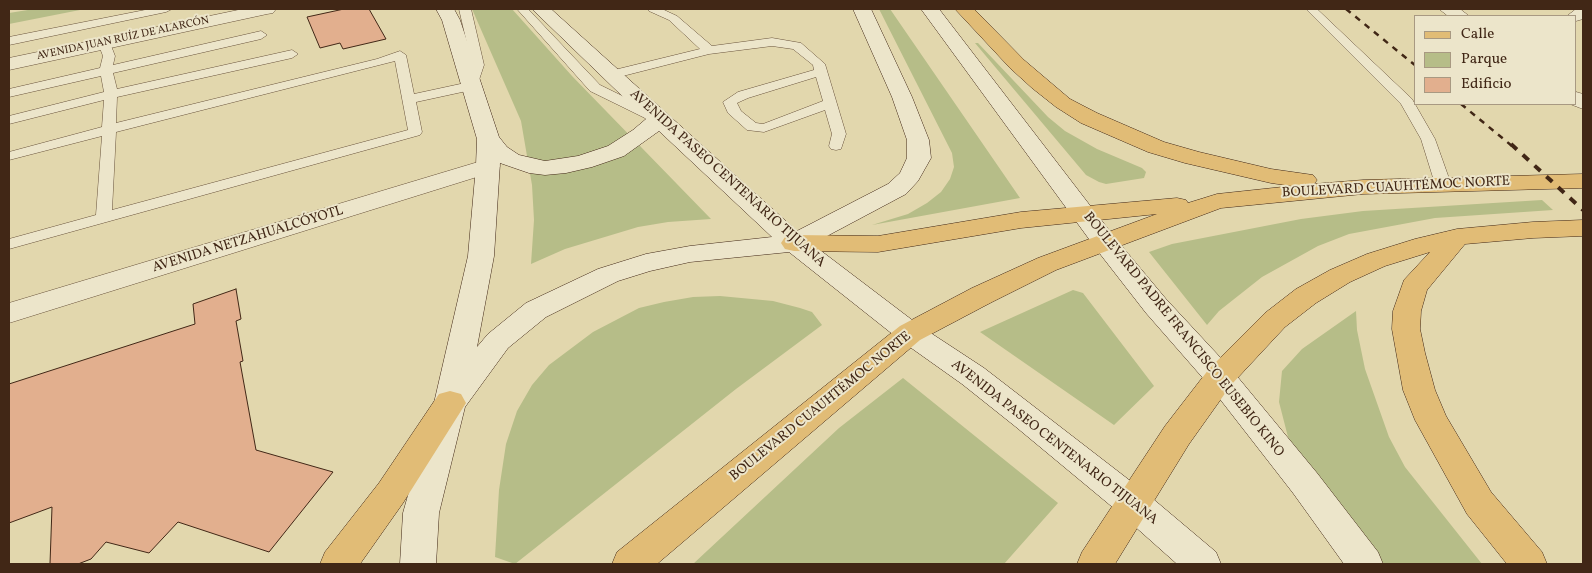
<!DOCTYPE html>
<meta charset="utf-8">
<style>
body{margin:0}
#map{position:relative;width:1592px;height:573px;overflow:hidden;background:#e2d7ad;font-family:Vollkorn,serif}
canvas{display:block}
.frame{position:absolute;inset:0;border:10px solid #412716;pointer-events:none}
.legend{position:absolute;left:1414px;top:15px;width:162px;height:90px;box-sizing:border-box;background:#ece5ca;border:1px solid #a89982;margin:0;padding:6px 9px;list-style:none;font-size:15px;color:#412716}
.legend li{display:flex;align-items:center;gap:10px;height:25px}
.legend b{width:25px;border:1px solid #a89982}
</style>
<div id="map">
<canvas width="1592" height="573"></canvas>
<div class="frame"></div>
<ul class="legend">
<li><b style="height:6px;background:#e1bc76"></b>Calle</li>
<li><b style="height:14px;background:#b6bd88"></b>Parque</li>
<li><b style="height:14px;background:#e2af8e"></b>Edificio</li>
</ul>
</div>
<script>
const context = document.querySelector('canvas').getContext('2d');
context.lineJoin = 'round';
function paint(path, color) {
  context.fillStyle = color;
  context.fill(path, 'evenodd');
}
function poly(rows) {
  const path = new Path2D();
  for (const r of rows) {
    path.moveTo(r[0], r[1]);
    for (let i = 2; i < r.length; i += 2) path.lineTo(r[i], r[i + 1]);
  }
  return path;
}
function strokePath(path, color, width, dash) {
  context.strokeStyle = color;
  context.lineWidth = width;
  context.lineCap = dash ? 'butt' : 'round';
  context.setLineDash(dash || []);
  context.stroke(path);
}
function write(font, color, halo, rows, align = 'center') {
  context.font = font + ' Vollkorn,serif';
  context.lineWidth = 4;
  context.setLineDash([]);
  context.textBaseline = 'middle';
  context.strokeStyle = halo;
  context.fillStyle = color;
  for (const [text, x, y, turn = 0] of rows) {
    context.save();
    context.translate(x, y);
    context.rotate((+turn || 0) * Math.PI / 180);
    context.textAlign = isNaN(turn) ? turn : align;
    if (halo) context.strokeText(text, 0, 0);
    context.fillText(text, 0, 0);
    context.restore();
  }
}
const green = poly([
 [34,9,85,9,9,24,9,13],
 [472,9,512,9,572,76,711,219,668,222,638,227,565,249,531,264,534,220,532,185,521,121],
 [879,9,890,9,1020,198,872,225,908,214,927,203,941,192,950,179,954,167,952,153],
 [975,43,978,43,1048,117,1065,131,1097,149,1142,168,1146,172,1144,178,1106,184,1099,182,1086,175],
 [1542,200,1553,210,1435,218,1349,234,1318,246,1262,277,1219,311,1207,325,1149,252,1172,244,1301,219,1363,211],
 [1073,290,1083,293,1154,386,1114,425,980,332],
 [720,296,773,301,800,308,812,312,822,325,736,389,515,564,495,557,499,490,506,444,517,411,532,385,549,365,593,332,639,308,664,302,693,297],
 [1356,311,1357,330,1365,369,1389,437,1405,467,1482,564,1381,564,1306,467,1288,437,1279,402,1282,371,1302,349],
 [903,378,1058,503,1004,564,693,564,839,428]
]);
const building = poly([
 [344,9,369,9,386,39,343,49,340,43,320,48,307,17,344,9],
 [236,289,241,319,236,321,243,361,240,362,256,450,333,472,269,552,178,522,149,553,106,542,91,559,78,564,50,564,52,507,9,523,9,384,195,324,193,304,236,289]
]);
const service = poly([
 [150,9,172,9,166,12,9,45,9,37,150,9],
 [459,9,471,9,484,65,476,89,416,102,422,132,420,135,9,249,9,239,96,215,102,136,9,160,9,152,102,127,104,100,9,124,9,116,104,92,101,76,9,97,9,89,100,68,103,56,98,43,100,40,108,40,110,43,115,56,113,65,261,31,267,35,261,39,113,73,117,89,292,50,298,54,292,58,117,97,116,123,377,59,400,51,406,55,414,94,465,83,472,65,459,9],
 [395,61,408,130,112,210,116,132,395,61],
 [517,9,528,9,600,85,659,114,661,117,659,120,649,120,590,91,517,9],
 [648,9,662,9,677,16,712,46,772,38,801,43,825,64,846,134,841,149,836,150,831,149,829,146,832,134,825,110,764,132,747,130,728,113,723,102,738,92,814,70,813,65,793,49,772,46,709,54,611,79,606,78,605,75,606,72,700,49,669,20,649,11,648,9],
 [816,77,823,101,763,124,756,123,741,111,737,103,748,98,816,77],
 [1306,9,1317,9,1412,99,1435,139,1451,184,1448,187,1438,187,1435,184,1421,139,1401,104,1306,9]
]);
const minor = poly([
 [1576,9,1583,9,1583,19,1576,21,1576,16,1567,16,1576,9]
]);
const tertiary = poly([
 [243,9,276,9,273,13,267,14,9,70,9,58,243,9],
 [1439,9,1460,9,1469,16,1448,16,1439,9],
 [1576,92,1583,94,1583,109,1570,104,1576,104,1576,92],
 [488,159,496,161,500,166,496,171,9,323,9,303,488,159]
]);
const secondary = poly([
 [436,9,454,9,460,20,499,137,507,147,519,155,545,161,578,156,608,146,633,130,646,119,532,9,551,9,797,231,888,184,900,173,907,158,907,140,892,97,853,9,871,9,912,97,929,140,931,158,918,181,906,194,812,244,920,326,984,368,1146,493,1216,552,1221,564,1177,564,1122,515,1016,427,962,384,900,340,789,252,690,262,650,271,618,281,546,317,508,348,465,407,439,513,436,564,400,564,403,513,434,403,468,256,476,166,477,139,442,20,436,9],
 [659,131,772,237,690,246,646,254,598,269,526,303,488,334,477,347,494,256,500,163,529,173,545,175,566,173,592,167,624,156,659,131],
 [921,9,939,9,1115,238,1166,299,1231,369,1317,473,1378,552,1383,564,1344,564,1293,493,1209,385,1146,313,1097,250,921,9]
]);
const primary = poly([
 [955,9,974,9,1024,60,1070,99,1097,113,1164,142,1199,152,1271,169,1313,175,1317,180,1314,184,1363,180,1583,174,1583,188,1363,194,1221,208,1056,270,992,302,920,340,657,564,612,564,617,552,900,326,972,288,1038,258,1157,214,1021,228,878,252,794,251,785,249,781,243,785,237,794,235,878,236,1021,212,1177,198,1186,200,1188,203,1217,194,1292,186,1271,183,1185,163,1148,152,1081,123,1056,107,1032,88,1010,68,955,9],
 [1583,220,1583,236,1533,238,1465,244,1427,290,1421,311,1420,329,1425,353,1435,390,1446,416,1491,492,1542,552,1547,564,1507,564,1467,514,1415,420,1403,390,1392,329,1393,311,1404,280,1430,252,1385,266,1350,282,1316,303,1285,327,1231,385,1189,444,1115,564,1077,564,1082,552,1165,426,1209,369,1265,313,1296,289,1330,270,1367,254,1415,239,1457,229,1533,222,1583,220],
 [450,391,461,394,466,403,403,503,360,564,320,564,325,552,379,483,439,394,450,391]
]);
const railFar1 = poly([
 [1346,9,1416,66],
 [1461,104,1512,146]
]);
const rail = poly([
 [1511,144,1583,210]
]);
const farStreetnames = [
 ["AVENIDA JUAN RUÍZ DE ALARCÓN",123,39,-12]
];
const streetNames = [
 ["AVENIDA PASEO CENTENARIO TIJUANA",727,179,42],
 ["BOULEVARD CUAUHTÉMOC NORTE",1396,188,-3],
 ["AVENIDA NETZAHUALCÓYOTL",248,240,-17],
 ["BOULEVARD PADRE FRANCISCO EUSEBIO KINO",1183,335,51],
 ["BOULEVARD CUAUHTÉMOC NORTE",821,407,-39],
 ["AVENIDA PASEO CENTENARIO TIJUANA",1054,443,38]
];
paint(green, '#b6bd88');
paint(building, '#e2af8e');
strokePath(building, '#412716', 1);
strokePath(service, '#69533c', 1);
strokePath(minor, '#69533c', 1);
strokePath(tertiary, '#69533c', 1);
strokePath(secondary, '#412716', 1);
strokePath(primary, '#412716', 1);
paint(service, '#ece5ca');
paint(minor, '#ece5ca');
paint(tertiary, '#ece5ca');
paint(secondary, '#ece5ca');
paint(primary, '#e1bc76');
strokePath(railFar1, '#412716', 2.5, [6, 6]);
strokePath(rail, '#412716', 4, [8, 8]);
write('11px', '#412716', '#ece5ca', farStreetnames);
write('14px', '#412716', '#ece5ca', streetNames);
</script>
